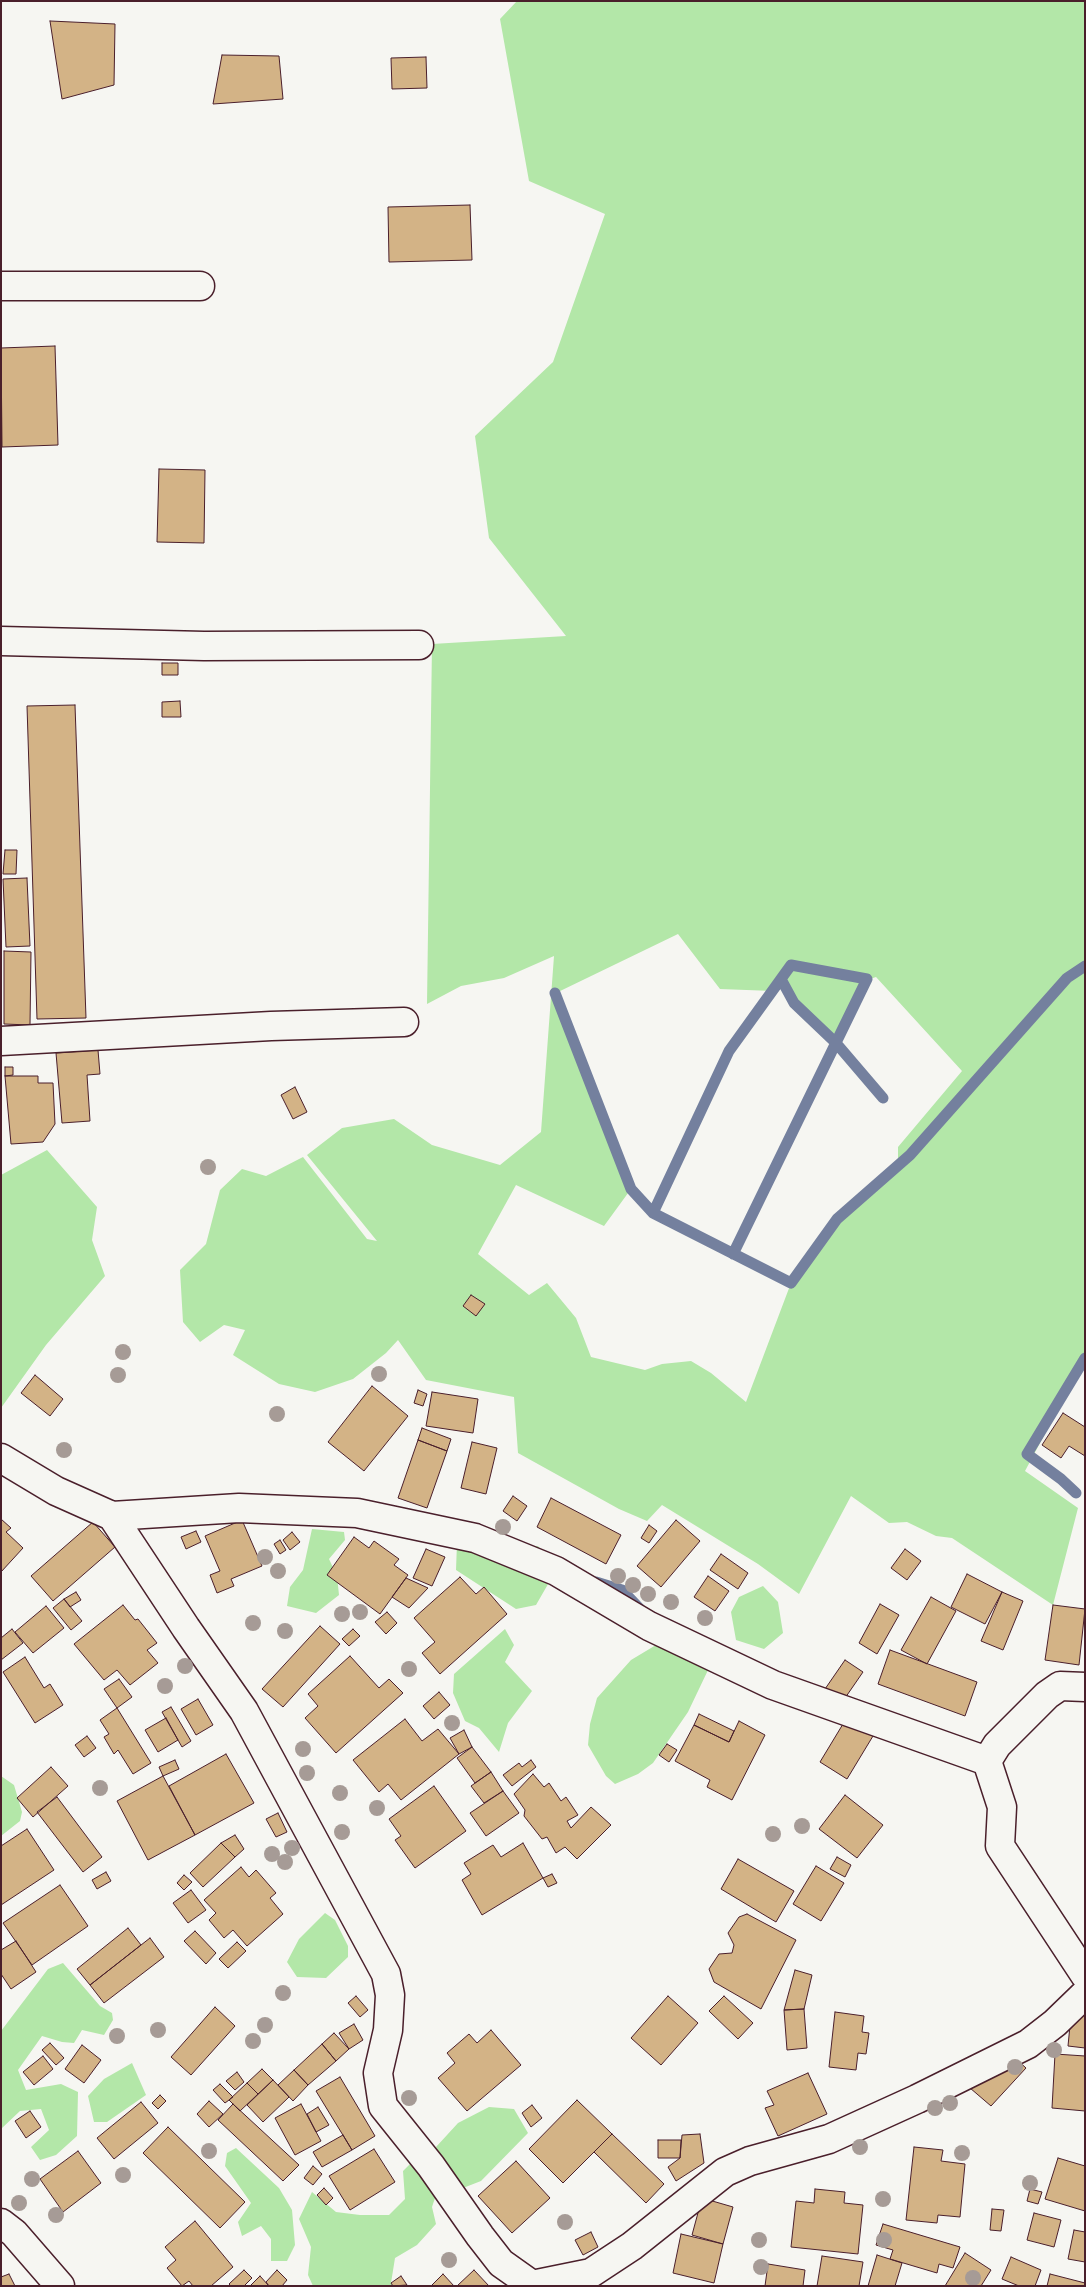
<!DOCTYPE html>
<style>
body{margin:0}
#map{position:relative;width:1086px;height:2287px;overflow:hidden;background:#f6f6f2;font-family:"Gochi Hand",sans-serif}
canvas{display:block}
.frame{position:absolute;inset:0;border:2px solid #4a1f2b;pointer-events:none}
</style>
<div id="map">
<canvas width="1086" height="2287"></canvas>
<div class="frame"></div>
</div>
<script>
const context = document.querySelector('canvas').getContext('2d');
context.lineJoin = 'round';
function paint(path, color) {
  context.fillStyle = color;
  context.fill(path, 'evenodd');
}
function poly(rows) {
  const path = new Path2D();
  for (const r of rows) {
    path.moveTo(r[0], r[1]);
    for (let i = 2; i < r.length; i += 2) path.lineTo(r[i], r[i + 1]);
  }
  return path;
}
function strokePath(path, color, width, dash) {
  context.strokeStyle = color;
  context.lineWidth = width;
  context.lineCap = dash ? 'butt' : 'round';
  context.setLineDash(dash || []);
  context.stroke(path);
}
const green = poly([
 [517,1,1085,1,1085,1359,1025,1471,1078,1508,1053,1605,952,1538,936,1536,907,1522,889,1523,851,1496,799,1594,758,1564,662,1505,647,1521,619,1509,518,1453,514,1397,426,1380,398,1340,386,1353,353,1379,315,1392,279,1384,233,1355,245,1330,224,1325,200,1342,183,1322,180,1270,206,1244,220,1190,242,1169,266,1176,303,1157,367,1239,377,1241,307,1155,342,1128,394,1119,432,1145,500,1165,541,1132,554,956,504,978,461,986,427,1004,432,644,566,636,489,538,475,436,553,362,605,214,529,181,500,19],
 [678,934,720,989,773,991,781,980,794,1003,836,1043,867,980,876,977,962,1071,898,1147,898,1165,837,1219,791,1283,746,1402,711,1373,691,1361,662,1364,645,1370,591,1357,576,1318,547,1283,529,1295,478,1254,516,1185,604,1226,631,1189,556,993],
 [47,1150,97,1207,92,1240,105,1276,46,1345,1,1408,1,1175],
 [312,1529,344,1532,345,1540,329,1559,337,1576,339,1595,316,1613,287,1606,290,1587,303,1570],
 [457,1543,508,1552,538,1546,555,1572,536,1605,516,1609,456,1570],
 [763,1586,778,1602,783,1633,764,1649,736,1640,731,1612,739,1597],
 [505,1629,514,1645,505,1662,532,1691,508,1723,499,1752,479,1728,465,1721,453,1693,454,1674],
 [661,1642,709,1668,688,1712,653,1763,638,1774,615,1784,606,1776,588,1745,590,1724,597,1698,631,1660],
 [1,1776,14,1785,22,1812,20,1821,1,1836],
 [325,1913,335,1920,348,1946,348,1957,326,1978,297,1977,287,1962,299,1939],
 [63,1963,100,2006,112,2013,113,2020,104,2035,82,2030,74,2043,62,2042,42,2036,18,2070,26,2090,61,2084,78,2092,77,2136,56,2155,40,2160,31,2147,49,2130,41,2109,20,2111,1,2129,1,2031,48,1969],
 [132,2063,146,2095,107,2122,94,2122,88,2096,104,2079],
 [489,2107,514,2109,528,2133,481,2181,463,2188,445,2171,436,2147,458,2123],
 [236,2148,279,2188,292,2210,295,2245,287,2261,271,2261,271,2239,261,2226,242,2236,238,2222,251,2203,225,2166,227,2153],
 [412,2162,439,2186,432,2207,436,2224,417,2245,395,2258,391,2283,393,2286,313,2286,308,2275,311,2247,299,2219,312,2192,336,2212,360,2215,389,2215,405,2199,403,2171]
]);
const stream = poly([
 [781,979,794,1003,836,1043,883,1098],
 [555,993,631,1189,653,1213,791,1283,837,1219,910,1155,1067,978,1085,966],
 [653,1213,729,1051,791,965,867,979,733,1254],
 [1076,1493,1061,1479,1027,1454,1085,1358],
 [596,1582,622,1590,640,1609]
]);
const building = poly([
 [50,21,115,24,114,85,62,99,50,21],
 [222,55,279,56,283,99,213,104,222,55],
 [426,57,427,88,392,89,391,58,426,57],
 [470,205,472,260,389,262,388,207,470,205],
 [55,346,58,445,2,447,1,348,55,346],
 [159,469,205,470,204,543,157,542,159,469],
 [162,663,178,663,178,675,162,675,162,663],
 [180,701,181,717,162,717,162,702,180,701],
 [75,705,86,1018,37,1019,27,706,75,705],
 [5,850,17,850,16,874,3,874,5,850],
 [27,878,30,946,6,947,3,879,27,878],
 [4,951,31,952,30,1025,4,1024,4,951],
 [98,1050,100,1074,87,1075,90,1121,62,1123,56,1053,98,1050],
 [5,1067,13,1067,13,1075,5,1076,5,1067],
 [5,1076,38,1076,38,1083,53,1083,55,1124,43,1142,11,1144,5,1076],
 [295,1087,307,1112,293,1119,281,1095,295,1087],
 [471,1295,485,1304,476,1316,463,1306,471,1295],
 [35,1375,63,1399,50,1416,21,1393,35,1375],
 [372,1386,408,1416,364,1471,328,1442,372,1386],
 [418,1390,427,1394,423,1406,414,1403,418,1390],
 [432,1392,478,1399,473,1433,426,1426,432,1392],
 [1063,1413,1085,1427,1085,1456,1069,1446,1061,1458,1042,1445,1063,1413],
 [422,1428,451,1439,447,1451,418,1440,422,1428],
 [418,1440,447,1451,427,1508,398,1498,418,1440],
 [472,1442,497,1448,486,1494,461,1488,472,1442],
 [513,1496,527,1506,517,1521,503,1511,513,1496],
 [551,1498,621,1535,606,1564,537,1527,551,1498],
 [1,1519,11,1528,6,1532,23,1548,1,1572,1,1519],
 [242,1520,262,1566,231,1579,234,1586,217,1593,210,1575,220,1571,205,1536,242,1520],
 [676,1520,700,1541,661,1587,637,1566,676,1520],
 [93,1522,115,1547,53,1601,31,1576,93,1522],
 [649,1525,657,1531,649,1543,641,1538,649,1525],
 [196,1531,201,1542,186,1549,181,1537,196,1531],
 [292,1532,300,1542,290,1550,283,1540,292,1532],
 [354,1537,369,1548,374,1541,399,1559,394,1565,408,1575,380,1614,327,1575,354,1537],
 [280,1540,286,1550,280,1554,274,1544,280,1540],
 [426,1549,445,1557,432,1586,413,1578,426,1549],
 [905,1549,921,1561,907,1580,891,1568,905,1549],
 [721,1554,748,1573,738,1589,710,1570,721,1554],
 [967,1574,1002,1592,985,1624,951,1607,967,1574],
 [708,1576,729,1591,715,1611,694,1597,708,1576],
 [460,1577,476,1594,484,1587,507,1614,440,1674,422,1653,435,1642,414,1618,460,1577],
 [406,1578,428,1588,409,1608,392,1597,406,1578],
 [76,1592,81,1600,70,1607,64,1599,76,1592],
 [1002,1592,1023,1601,1003,1650,981,1641,1002,1592],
 [931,1597,956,1611,927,1664,901,1650,931,1597],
 [64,1599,82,1621,71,1630,53,1608,64,1599],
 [880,1604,899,1615,877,1654,859,1643,880,1604],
 [123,1605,135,1620,138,1619,157,1643,147,1650,158,1663,130,1685,117,1670,104,1680,74,1644,123,1605],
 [1053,1605,1085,1609,1079,1665,1045,1660,1053,1605],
 [46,1606,64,1628,33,1653,15,1632,46,1606],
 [387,1612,397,1623,386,1634,375,1622,387,1612],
 [320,1626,340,1644,283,1707,262,1689,320,1626],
 [12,1629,23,1643,1,1660,1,1638,12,1629],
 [353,1629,360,1636,349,1646,342,1639,353,1629],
 [890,1650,977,1682,965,1716,878,1684,890,1650],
 [350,1656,379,1688,389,1679,403,1693,336,1753,305,1718,318,1706,308,1694,350,1656],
 [25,1657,44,1688,50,1684,63,1705,35,1723,3,1672,25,1657],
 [845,1660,863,1672,843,1701,825,1689,845,1660],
 [119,1679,132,1697,117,1708,104,1689,119,1679],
 [439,1692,450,1705,434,1719,423,1706,439,1692],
 [198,1699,213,1725,196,1735,181,1709,198,1699],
 [171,1707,191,1741,182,1747,162,1712,171,1707],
 [117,1708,151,1763,133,1774,118,1750,114,1754,104,1737,109,1734,100,1720,117,1708],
 [699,1714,734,1731,729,1742,694,1725,699,1714],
 [166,1718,178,1740,158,1752,145,1730,166,1718],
 [405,1719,422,1741,438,1729,459,1754,401,1800,388,1784,379,1792,353,1760,405,1719],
 [846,1719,873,1736,847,1779,820,1762,846,1719],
 [739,1721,765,1735,732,1800,707,1787,710,1780,675,1761,694,1725,729,1742,739,1721],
 [464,1730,472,1747,459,1754,450,1738,464,1730],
 [87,1736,96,1748,84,1757,75,1745,87,1736],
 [667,1744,677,1750,669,1762,659,1755,667,1744],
 [472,1747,491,1772,475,1783,457,1758,472,1747],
 [226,1754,254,1803,195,1835,169,1786,226,1754],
 [175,1760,179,1769,163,1776,159,1767,175,1760],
 [531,1760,536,1767,512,1786,503,1775,519,1763,522,1767,531,1760],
 [51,1767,68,1786,33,1817,17,1798,51,1767],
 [491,1772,503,1791,484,1803,471,1786,491,1772],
 [533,1774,544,1787,549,1783,561,1801,566,1797,578,1815,567,1821,571,1828,591,1807,611,1825,577,1859,565,1847,556,1853,547,1837,542,1839,524,1816,525,1810,514,1794,533,1774],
 [163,1776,195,1835,148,1860,117,1801,163,1776],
 [434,1786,466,1831,415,1868,395,1840,401,1836,389,1819,434,1786],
 [503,1791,519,1813,486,1836,470,1813,503,1791],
 [845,1795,883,1825,857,1858,819,1829,845,1795],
 [57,1797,102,1857,83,1872,37,1812,57,1797],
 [278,1813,287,1832,276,1837,266,1819,278,1813],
 [27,1829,54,1870,1,1905,1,1846,27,1829],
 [235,1835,244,1849,235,1857,221,1843,235,1835],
 [221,1843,235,1857,203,1887,190,1873,221,1843],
 [523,1843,543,1878,482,1915,462,1880,471,1874,464,1863,493,1845,501,1857,523,1843],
 [837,1857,851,1865,845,1877,830,1869,837,1857],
 [738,1859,794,1891,776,1922,721,1889,738,1859],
 [816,1866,844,1883,821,1921,793,1904,816,1866],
 [241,1867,249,1877,256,1870,276,1893,270,1898,283,1914,247,1946,233,1930,224,1938,209,1920,216,1913,204,1900,241,1867],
 [106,1872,111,1881,97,1889,92,1880,106,1872],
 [552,1874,557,1883,548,1887,543,1878,552,1874],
 [184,1875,192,1882,184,1890,177,1883,184,1875],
 [60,1885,88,1926,32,1965,3,1923,60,1885],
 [191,1890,206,1910,188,1923,173,1903,191,1890],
 [747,1914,796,1940,761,2009,714,1982,709,1969,719,1954,732,1953,734,1945,728,1933,739,1917,747,1914],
 [128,1928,141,1945,90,1985,77,1969,128,1928],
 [195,1931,216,1953,206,1964,184,1941,195,1931],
 [150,1938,164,1957,104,2003,90,1985,150,1938],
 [16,1941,36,1972,11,1989,1,1974,1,1950,16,1941],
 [237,1942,246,1951,228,1968,219,1959,237,1942],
 [795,1970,812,1975,804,2009,784,2010,795,1970],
 [356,1996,368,2010,360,2017,348,2003,356,1996],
 [668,1996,698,2023,661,2065,631,2038,668,1996],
 [724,1996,753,2023,738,2039,709,2011,724,1996],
 [1072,2005,1085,2006,1085,2048,1068,2046,1072,2005],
 [215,2007,235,2026,191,2075,171,2057,215,2007],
 [804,2009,807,2048,787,2050,784,2010,804,2009],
 [835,2012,864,2016,862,2032,869,2033,866,2054,858,2053,856,2070,829,2067,835,2012],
 [354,2024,363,2040,349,2049,339,2033,354,2024],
 [491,2030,521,2065,467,2111,438,2078,455,2063,447,2053,469,2034,477,2043,491,2030],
 [334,2033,349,2049,336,2061,322,2044,334,2033],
 [50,2043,64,2058,56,2065,42,2050,50,2043],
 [322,2044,336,2061,308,2085,294,2070,322,2044],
 [82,2045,101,2060,84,2083,65,2069,82,2045],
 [1005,2049,1026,2068,991,2106,970,2088,1005,2049],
 [1055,2054,1085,2056,1085,2111,1052,2108,1055,2054],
 [43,2056,53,2069,34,2085,23,2072,43,2056],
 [262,2069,273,2080,258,2094,247,2083,262,2069],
 [294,2070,308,2085,293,2101,278,2085,294,2070],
 [237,2072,244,2082,235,2090,226,2081,237,2072],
 [808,2073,827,2114,778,2136,765,2108,774,2105,767,2091,808,2073],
 [340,2077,375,2136,352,2150,316,2091,340,2077],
 [273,2080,289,2097,263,2122,247,2105,273,2080],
 [247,2083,258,2094,240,2111,229,2100,247,2083],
 [220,2084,233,2097,225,2103,213,2090,220,2084],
 [160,2095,166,2101,158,2109,152,2103,160,2095],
 [577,2100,612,2134,563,2183,529,2149,577,2100],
 [209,2101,223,2114,209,2127,197,2114,209,2101],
 [141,2102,158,2123,114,2159,97,2138,141,2102],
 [233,2104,299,2165,283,2181,218,2120,233,2104],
 [301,2104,321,2141,295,2155,275,2118,301,2104],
 [532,2105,542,2118,531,2127,522,2113,532,2105],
 [318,2107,329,2125,316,2132,307,2114,318,2107],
 [30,2111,41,2127,26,2138,15,2121,30,2111],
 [168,2127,245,2202,220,2228,143,2153,168,2127],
 [612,2134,664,2184,646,2203,594,2152,612,2134],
 [700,2134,704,2163,676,2181,668,2167,680,2158,682,2135,700,2134],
 [343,2135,352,2150,322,2167,313,2152,343,2135],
 [658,2140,681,2140,680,2158,658,2158,658,2140],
 [914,2147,943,2150,941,2161,965,2164,960,2217,938,2215,937,2223,906,2220,914,2147],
 [374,2149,395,2182,350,2210,329,2176,374,2149],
 [78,2151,101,2183,63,2212,40,2179,78,2151],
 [1058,2158,1085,2166,1085,2211,1045,2199,1058,2158],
 [516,2161,550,2198,512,2233,478,2196,516,2161],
 [313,2166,322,2174,313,2185,304,2178,313,2166],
 [324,2188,333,2198,326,2205,317,2195,324,2188],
 [815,2189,845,2192,844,2203,863,2205,858,2254,791,2247,796,2201,814,2203,815,2189],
 [1030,2189,1042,2192,1038,2204,1027,2201,1030,2189],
 [702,2198,733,2207,723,2244,692,2235,702,2198],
 [992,2209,1004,2210,1001,2231,990,2230,992,2209],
 [1034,2213,1061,2220,1054,2247,1027,2240,1034,2213],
 [195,2221,233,2267,211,2286,193,2286,189,2281,182,2286,167,2268,176,2260,165,2247,195,2221],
 [883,2224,960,2247,953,2268,939,2264,937,2273,890,2259,893,2250,876,2245,883,2224],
 [1074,2230,1085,2232,1085,2262,1068,2259,1074,2230],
 [591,2232,598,2247,583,2255,575,2240,591,2232],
 [681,2234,723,2244,714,2283,673,2273,681,2234],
 [965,2253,991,2270,981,2286,945,2286,965,2253],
 [877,2255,902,2263,895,2286,868,2286,877,2255],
 [822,2256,863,2262,859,2286,817,2286,822,2256],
 [1011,2257,1041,2270,1035,2286,1019,2286,1002,2279,1011,2257],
 [768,2264,805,2270,803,2286,765,2286,768,2264],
 [244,2270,252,2278,244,2286,231,2286,229,2284,244,2270],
 [277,2270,287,2280,282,2286,269,2286,266,2282,277,2270],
 [474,2270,489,2286,457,2286,474,2270],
 [9,2274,15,2286,1,2286,1,2277,9,2274],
 [443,2274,454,2286,431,2286,443,2274],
 [1050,2274,1085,2283,1085,2286,1047,2286,1050,2274],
 [260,2276,269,2286,250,2286,260,2276],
 [401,2276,407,2285,393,2286,391,2283,401,2276]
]);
const street = poly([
 [1,286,200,286],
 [1,641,204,646,419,645],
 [1,1041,271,1026,404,1022],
 [1,1458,56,1491,112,1516,186,1628,244,1711,386,1974,390,1995,388,2030,378,2073,383,2106,431,2166,480,2236,501,2263,532,2285,591,2273,632,2246,725,2172,750,2161,829,2139,917,2099,1028,2044,1055,2023,1085,1994],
 [112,1516,239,1508,357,1513,475,1538,556,1571,649,1626,773,1685,987,1761,1002,1807,1000,1846,1085,1975],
 [987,1761,997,1745,1047,1695,1060,1686,1085,1687],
 [1,2223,14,2233,60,2286]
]);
const trees = [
 [208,1167],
 [123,1352],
 [379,1374],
 [118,1375],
 [277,1414],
 [64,1450],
 [503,1527],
 [265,1557],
 [278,1571],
 [618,1576],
 [633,1585],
 [648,1594],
 [671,1602],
 [360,1612],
 [342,1614],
 [705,1618],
 [253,1623],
 [285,1631],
 [185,1666],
 [409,1669],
 [165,1686],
 [452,1723],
 [303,1749],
 [307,1773],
 [100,1788],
 [340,1793],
 [377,1808],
 [802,1826],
 [342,1832],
 [773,1834],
 [292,1848],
 [272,1854],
 [285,1862],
 [283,1993],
 [265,2025],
 [158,2030],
 [117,2036],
 [253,2041],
 [1054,2050],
 [1015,2067],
 [409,2098],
 [950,2103],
 [935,2108],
 [860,2147],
 [209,2151],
 [962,2153],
 [123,2175],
 [32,2179],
 [1030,2183],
 [883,2199],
 [19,2203],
 [56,2215],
 [565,2222],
 [759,2240],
 [884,2240],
 [449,2260],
 [761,2267],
 [973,2278]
];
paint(green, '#b3e7a8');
strokePath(stream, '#74809e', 11);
paint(building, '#d3b386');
strokePath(building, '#4a1f2b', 1);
strokePath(street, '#4a1f2b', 31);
strokePath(street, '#f6f6f2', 28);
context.fillStyle = '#a69b96';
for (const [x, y] of trees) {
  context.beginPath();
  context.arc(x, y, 8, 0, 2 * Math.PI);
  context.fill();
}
</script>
